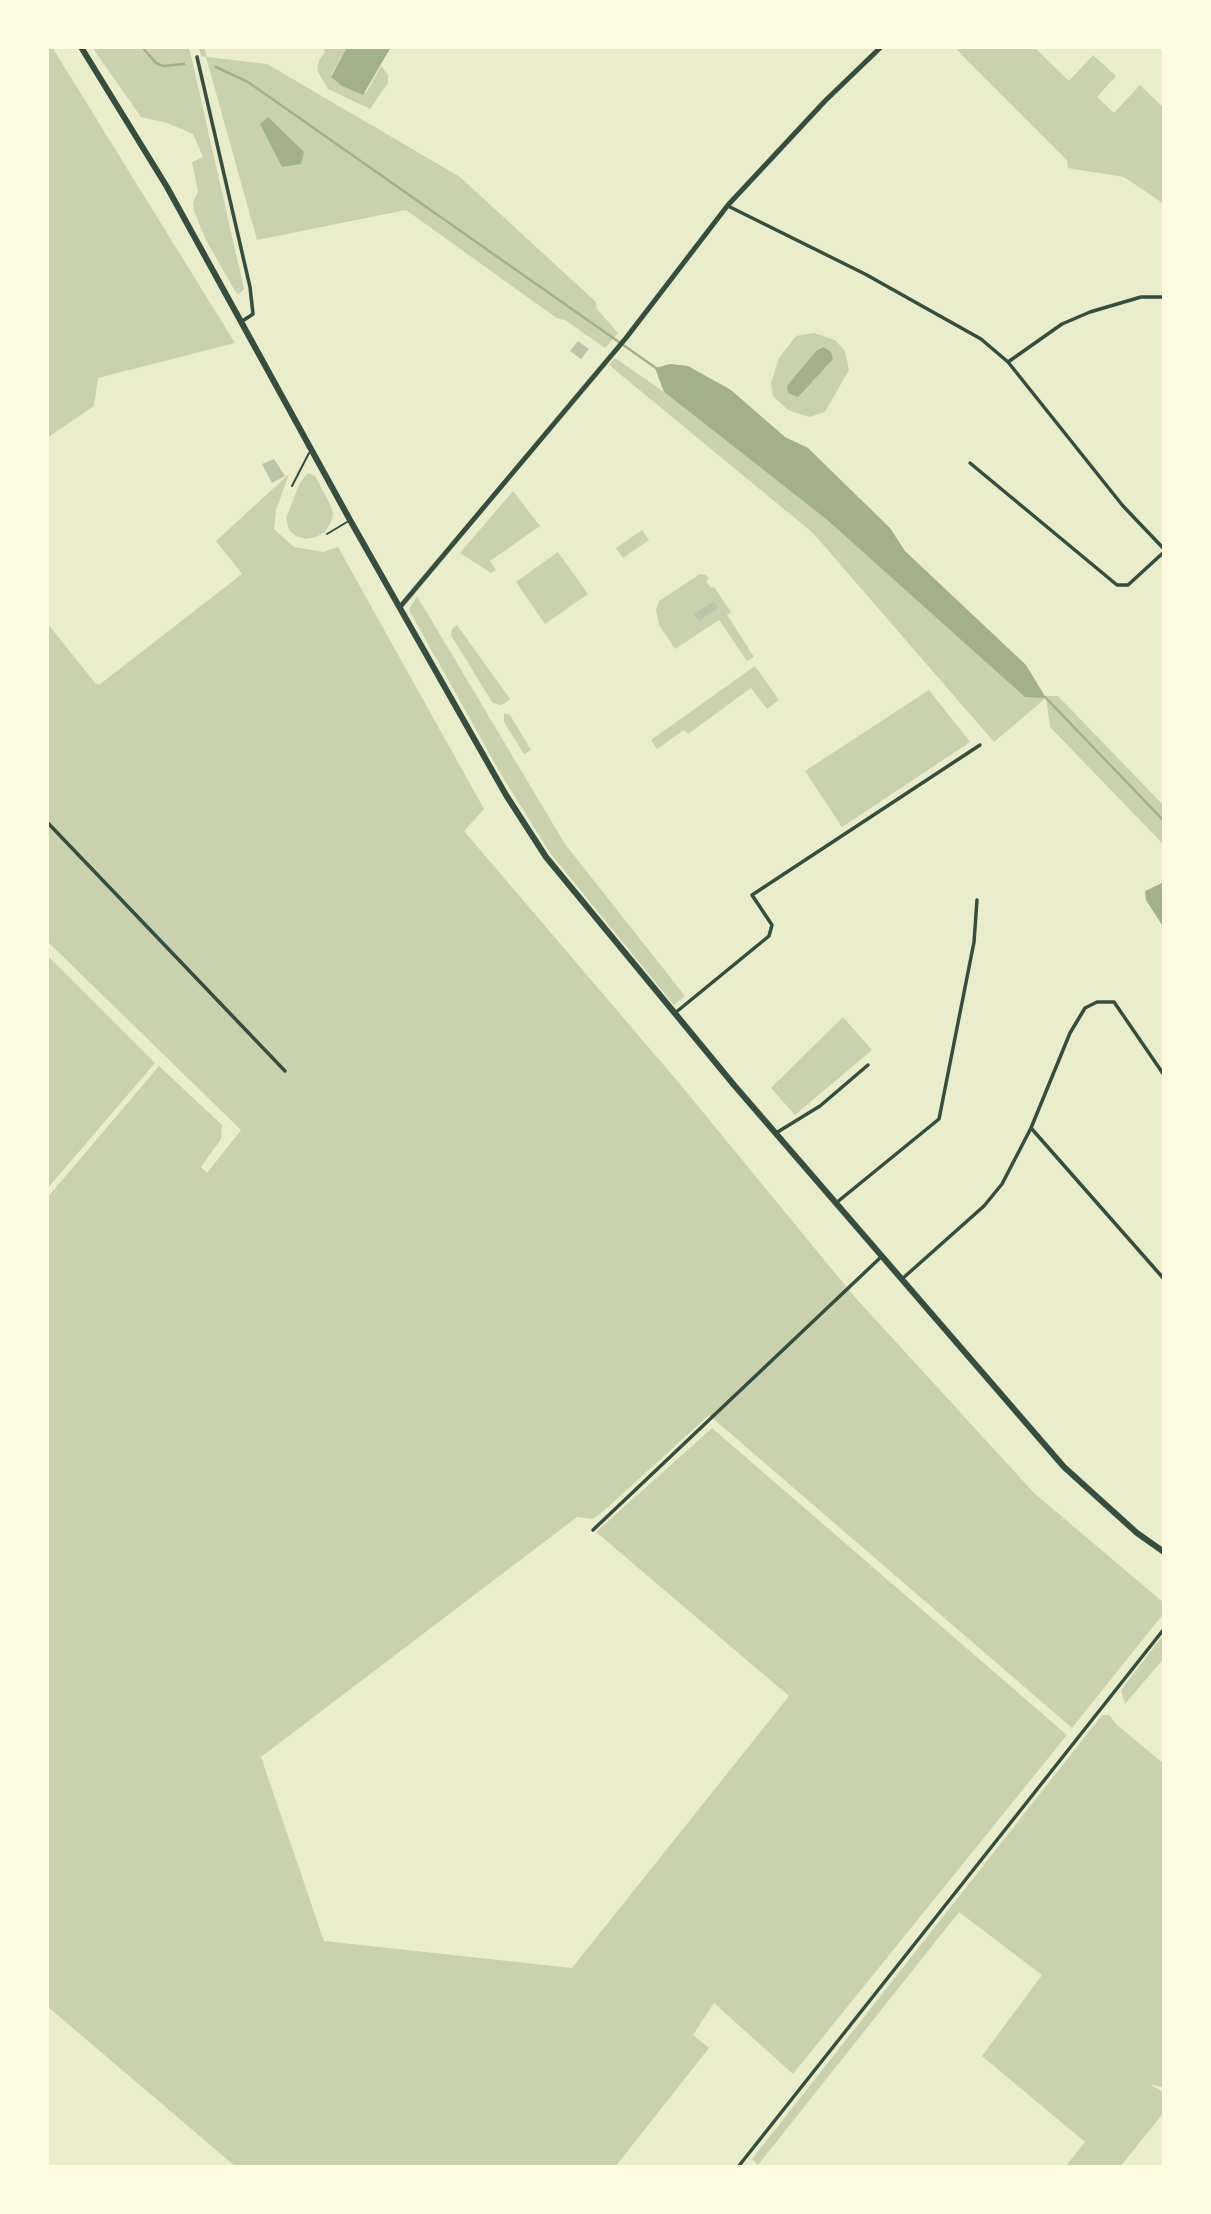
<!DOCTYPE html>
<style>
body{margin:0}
#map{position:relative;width:1211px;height:2214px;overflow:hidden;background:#e9edc9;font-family:Barlow,sans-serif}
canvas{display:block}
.frame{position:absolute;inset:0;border:49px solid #fefae0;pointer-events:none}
</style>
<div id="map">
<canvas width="1211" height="2214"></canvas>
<div class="frame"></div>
</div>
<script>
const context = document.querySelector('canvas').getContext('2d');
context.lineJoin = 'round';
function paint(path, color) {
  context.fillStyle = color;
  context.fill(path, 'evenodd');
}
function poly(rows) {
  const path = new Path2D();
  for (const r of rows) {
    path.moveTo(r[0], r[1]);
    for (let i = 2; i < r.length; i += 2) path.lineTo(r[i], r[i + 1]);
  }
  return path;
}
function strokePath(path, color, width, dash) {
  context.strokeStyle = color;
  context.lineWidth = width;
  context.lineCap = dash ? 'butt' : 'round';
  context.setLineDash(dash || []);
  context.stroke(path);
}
const green = poly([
 [47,47,52,47,235,343,98,378,94,406,47,438],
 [92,47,189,47,244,289,241,292,238,294,235,291,206,240,194,211,193,202,198,192,192,162,203,157,193,134,167,123,141,117],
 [199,47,204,47,207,57,267,64,460,177,596,302,597,309,618,333,605,348,565,320,558,319,406,210,257,240,206,57,201,56],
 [323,47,347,47,331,75,366,93,381,66,388,75,388,83,370,109,328,89,317,70,319,60,325,52],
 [954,47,1034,47,1069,81,1093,55,1116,76,1097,97,1114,113,1140,85,1164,108,1164,204,1124,177,1068,168,1067,160],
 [814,333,835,340,845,351,849,370,825,412,809,417,788,410,773,396,771,383,779,358,796,336],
 [615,358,664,392,826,519,1025,696,1058,696,1164,806,1164,845,1050,727,1046,698,994,742,813,533,609,365],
 [308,473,315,476,330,504,333,514,331,522,325,532,316,537,306,539,296,536,289,530,286,518,300,483],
 [289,474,276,510,274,529,294,547,323,552,338,547,484,809,464,831,679,1083,853,1295,1034,1493,1164,1603,1164,1613,1072,1728,709,1415,607,1508,593,1519,577,1517,261,1757,324,1941,572,1968,789,1696,596,1532,712,1428,1067,1735,793,2074,714,2003,693,2035,709,2048,615,2167,236,2167,47,2006,47,1198,159,1066,222,1125,221,1139,201,1167,207,1173,241,1130,47,941,47,623,96,684,99,685,242,574,216,541],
 [513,491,540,526,490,561,496,570,491,573,460,553],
 [642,530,649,540,623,558,616,548],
 [558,552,588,594,545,624,516,582],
 [700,574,706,575,709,579,706,581,711,588,714,587,731,612,727,615,754,657,747,661,719,620,675,649,659,625,656,610,659,601],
 [417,596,565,844,685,996,674,1005,550,853,502,776,409,610],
 [457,625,510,699,504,704,500,705,492,702,451,635,452,629],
 [755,666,779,700,767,709,751,688,688,734,684,730,657,749,651,740],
 [929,690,970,742,842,827,805,771],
 [504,713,510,715,531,750,524,754,504,722],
 [47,955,155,1063,47,1189],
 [843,1017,872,1050,795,1115,771,1088],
 [1164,1634,1164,1658,1125,1704,1121,1690],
 [1102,1715,1109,1715,1116,1724,1164,1764,1164,2088,1150,2084,1164,2093,1164,2112,1120,2167,1065,2167,1085,2142,982,2056,1042,1975,959,1912,758,2165,760,2167,757,2167,758,2165,752,2159]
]);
const water = poly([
 [347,47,391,47,363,95,342,86,331,77],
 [268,117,304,152,301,164,282,167,260,124],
 [823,347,831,352,833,359,798,397,788,393,787,386,816,351],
 [670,364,688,366,731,390,785,437,808,448,890,528,905,551,1026,665,1046,698,1025,697,826,519,664,392,655,368],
 [1164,882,1164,928,1146,900,1145,891]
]);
const stream = poly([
 [142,47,156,63,163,66,184,64],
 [216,67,248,82,656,368],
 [1045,697,1164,821]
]);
const building = poly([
 [578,341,589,349,581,359,570,351],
 [274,459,285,476,272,483,262,464],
 [714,601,718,608,699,621,694,614]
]);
const service = poly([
 [292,486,309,453],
 [327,534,347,522]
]);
const minor = poly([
 [197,57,250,287,253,314,241,322],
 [728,206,865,274,981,339,1008,362,1123,506,1164,549],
 [1008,362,1062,324,1090,312,1141,297,1164,297],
 [970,463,1117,585,1128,585,1164,552],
 [47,822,285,1071],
 [675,1013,769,936,772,925,752,895,980,745],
 [1031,1128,1164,1279],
 [776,1133,820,1106,868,1065],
 [836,1203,939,1119,974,942,977,900],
 [902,1279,984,1206,1002,1184,1031,1128,1070,1033,1085,1008,1097,1002,1114,1002,1164,1075],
 [593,1530,881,1257],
 [738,2167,1164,1629]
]);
const tertiary = poly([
 [400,607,626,338,728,205,825,101,881,47]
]);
const primary = poly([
 [81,47,167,187,350,520,506,795,546,857,734,1085,1064,1467,1137,1533,1164,1552]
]);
paint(green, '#cad2ad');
paint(water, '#a3b18a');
strokePath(stream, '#a3b18a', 2.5);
paint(building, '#bcc5a7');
strokePath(service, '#344e41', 2);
strokePath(minor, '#344e41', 3.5);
strokePath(tertiary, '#344e41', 5);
strokePath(primary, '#344e41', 6);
</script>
